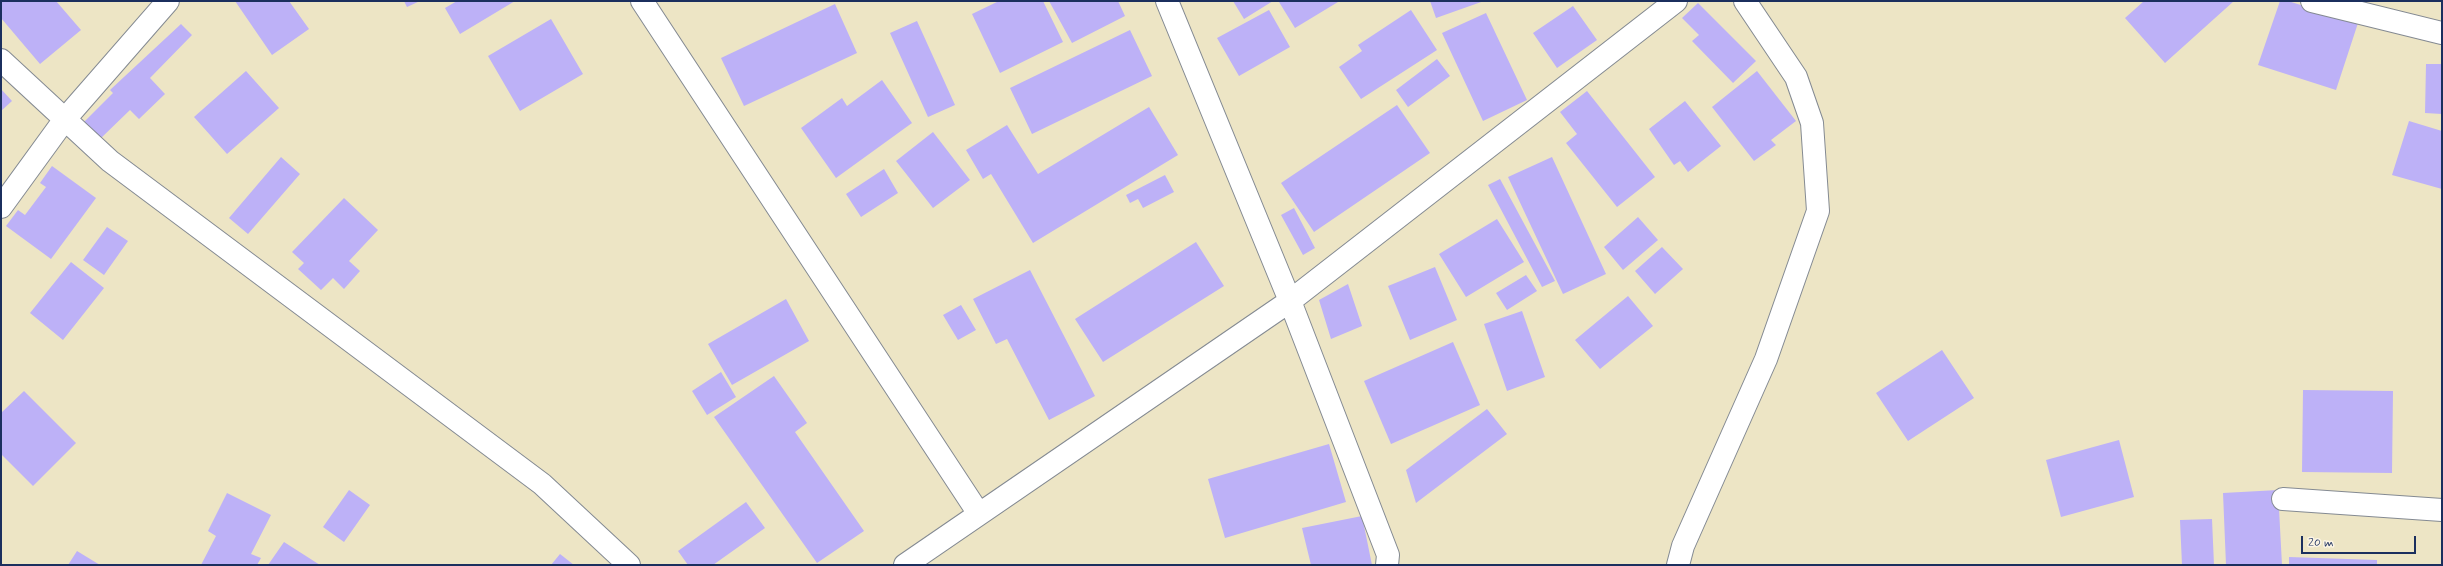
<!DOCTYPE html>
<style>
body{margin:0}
#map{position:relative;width:2443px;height:566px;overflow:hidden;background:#ede5c5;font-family:Mynerve,sans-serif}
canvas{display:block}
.frame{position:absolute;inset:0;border:2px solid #1b2f5e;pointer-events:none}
.scale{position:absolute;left:2301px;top:536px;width:115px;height:18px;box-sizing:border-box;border:2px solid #1b2f5e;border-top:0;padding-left:5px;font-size:12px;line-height:14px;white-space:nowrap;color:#1b2f5e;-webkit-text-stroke:3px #fcf5e5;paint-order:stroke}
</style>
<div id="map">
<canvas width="2443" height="566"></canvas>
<div class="frame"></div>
<div class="scale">20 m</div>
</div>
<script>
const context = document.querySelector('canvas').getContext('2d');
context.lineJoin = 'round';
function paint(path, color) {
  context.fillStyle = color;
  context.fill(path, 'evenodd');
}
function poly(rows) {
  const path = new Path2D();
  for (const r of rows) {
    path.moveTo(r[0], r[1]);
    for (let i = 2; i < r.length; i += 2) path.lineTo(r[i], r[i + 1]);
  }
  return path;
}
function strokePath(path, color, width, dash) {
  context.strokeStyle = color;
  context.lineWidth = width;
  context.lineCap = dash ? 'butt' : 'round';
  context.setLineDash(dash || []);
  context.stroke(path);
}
const building = poly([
 [1,1,56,1,81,30,40,64,1,18],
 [235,1,289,1,309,29,272,55],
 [404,1,420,1,407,7],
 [457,1,515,1,460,34,445,8],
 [999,1,1043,1,1063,42,1000,73,972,14],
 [1049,1,1118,1,1125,16,1072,43],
 [1233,1,1273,1,1244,19],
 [1281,1,1337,1,1338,2,1295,28,1279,2],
 [1430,1,1484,1,1436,18],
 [2144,1,2234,1,2165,63,2125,18],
 [2280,1,2288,1,2358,23,2336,90,2258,65],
 [1698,3,1756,61,1733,83,1692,41,1699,35,1682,18],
 [835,4,857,53,744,106,721,58],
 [1573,6,1597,40,1557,68,1533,33],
 [1269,10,1290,47,1239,76,1217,38],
 [1411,10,1437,50,1361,99,1339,67,1362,51,1358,45],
 [1486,13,1527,100,1483,121,1442,33],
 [551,19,583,74,520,111,488,56],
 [917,21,955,105,928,117,890,33],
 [181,24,192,35,150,78,165,94,139,119,130,110,100,139,82,124,113,93,110,90],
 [1130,30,1152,76,1032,134,1010,88],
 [1437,59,1450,76,1408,107,1396,90],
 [2426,64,2442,64,2442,114,2425,113],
 [246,71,279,108,227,154,194,117],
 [1757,71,1796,121,1771,140,1776,145,1754,161,1712,107],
 [882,80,912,123,836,178,801,128,842,98,847,106],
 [1,89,12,101,1,111],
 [1587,91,1655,177,1617,207,1566,143,1577,134,1560,112],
 [1685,101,1721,146,1688,172,1680,161,1674,165,1649,129],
 [1397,105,1430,153,1314,232,1281,183],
 [1149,107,1178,155,1033,243,991,174,983,179,966,150,1007,125,1038,174],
 [2409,121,2442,131,2442,189,2392,175],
 [933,132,970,180,933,208,896,161],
 [281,157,300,174,248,234,229,218],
 [1552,157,1606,274,1563,294,1508,177],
 [52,166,96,198,51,259,6,226,18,210,25,215,46,187,40,183],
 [884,169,898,193,861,217,846,194],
 [1165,175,1174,192,1143,208,1138,199,1130,203,1126,195],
 [1500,179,1555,281,1542,287,1488,185],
 [344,198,378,230,349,261,360,271,344,289,333,278,321,290,298,269,304,263,292,252],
 [1294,208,1315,248,1303,255,1281,215],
 [1638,217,1658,240,1623,270,1604,247],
 [1497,219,1524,262,1466,297,1439,254],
 [107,227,128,241,104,275,83,260],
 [1196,242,1224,286,1103,362,1075,319],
 [1662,247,1683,269,1655,294,1635,271],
 [71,262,104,288,63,340,30,313],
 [1435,267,1457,320,1410,340,1388,286],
 [1030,270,1095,396,1049,420,1007,339,996,344,973,299],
 [1526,275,1537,291,1507,310,1496,293],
 [1348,284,1362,326,1331,339,1319,300],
 [1628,296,1653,326,1600,369,1575,340],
 [786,299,809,341,732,385,708,344],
 [961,305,976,330,958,340,943,315],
 [1522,311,1545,377,1507,391,1484,324],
 [1453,342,1480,405,1391,444,1364,381],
 [1942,350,1974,398,1908,441,1876,393],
 [721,372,736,397,707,415,692,391],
 [774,376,807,423,795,432,864,531,817,563,714,417],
 [2303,390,2393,391,2392,473,2302,472],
 [24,391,76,443,33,486,1,454,1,413],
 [1487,409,1507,434,1416,503,1406,470],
 [2119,440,2134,497,2061,517,2046,460],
 [1329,444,1346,502,1225,538,1208,479],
 [349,490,370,505,344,542,323,527],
 [2278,490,2282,565,2226,565,2223,493],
 [227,493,271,515,251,554,261,558,257,565,201,565,216,536,208,531],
 [746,502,765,528,713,565,688,565,678,551],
 [1362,516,1372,565,1311,565,1302,528],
 [2212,519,2214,565,2182,565,2180,520],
 [284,542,320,565,268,565],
 [77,551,100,565,68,565],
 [560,554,574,565,551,565],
 [2289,557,2377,560,2377,565,2289,565]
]);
const street = poly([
 [642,1,979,514],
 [1167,1,1290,301,1388,555,1387,565],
 [2312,1,2442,33],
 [1,60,110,161,542,484,629,565],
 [1,207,65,119,168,1],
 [2283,499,2442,510],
 [905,565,1290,301,1676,1],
 [1678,565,1683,546,1766,359,1818,211,1812,123,1796,77,1745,1]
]);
paint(building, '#bdb1f7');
strokePath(street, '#848a92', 24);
strokePath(street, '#fff', 22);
</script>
